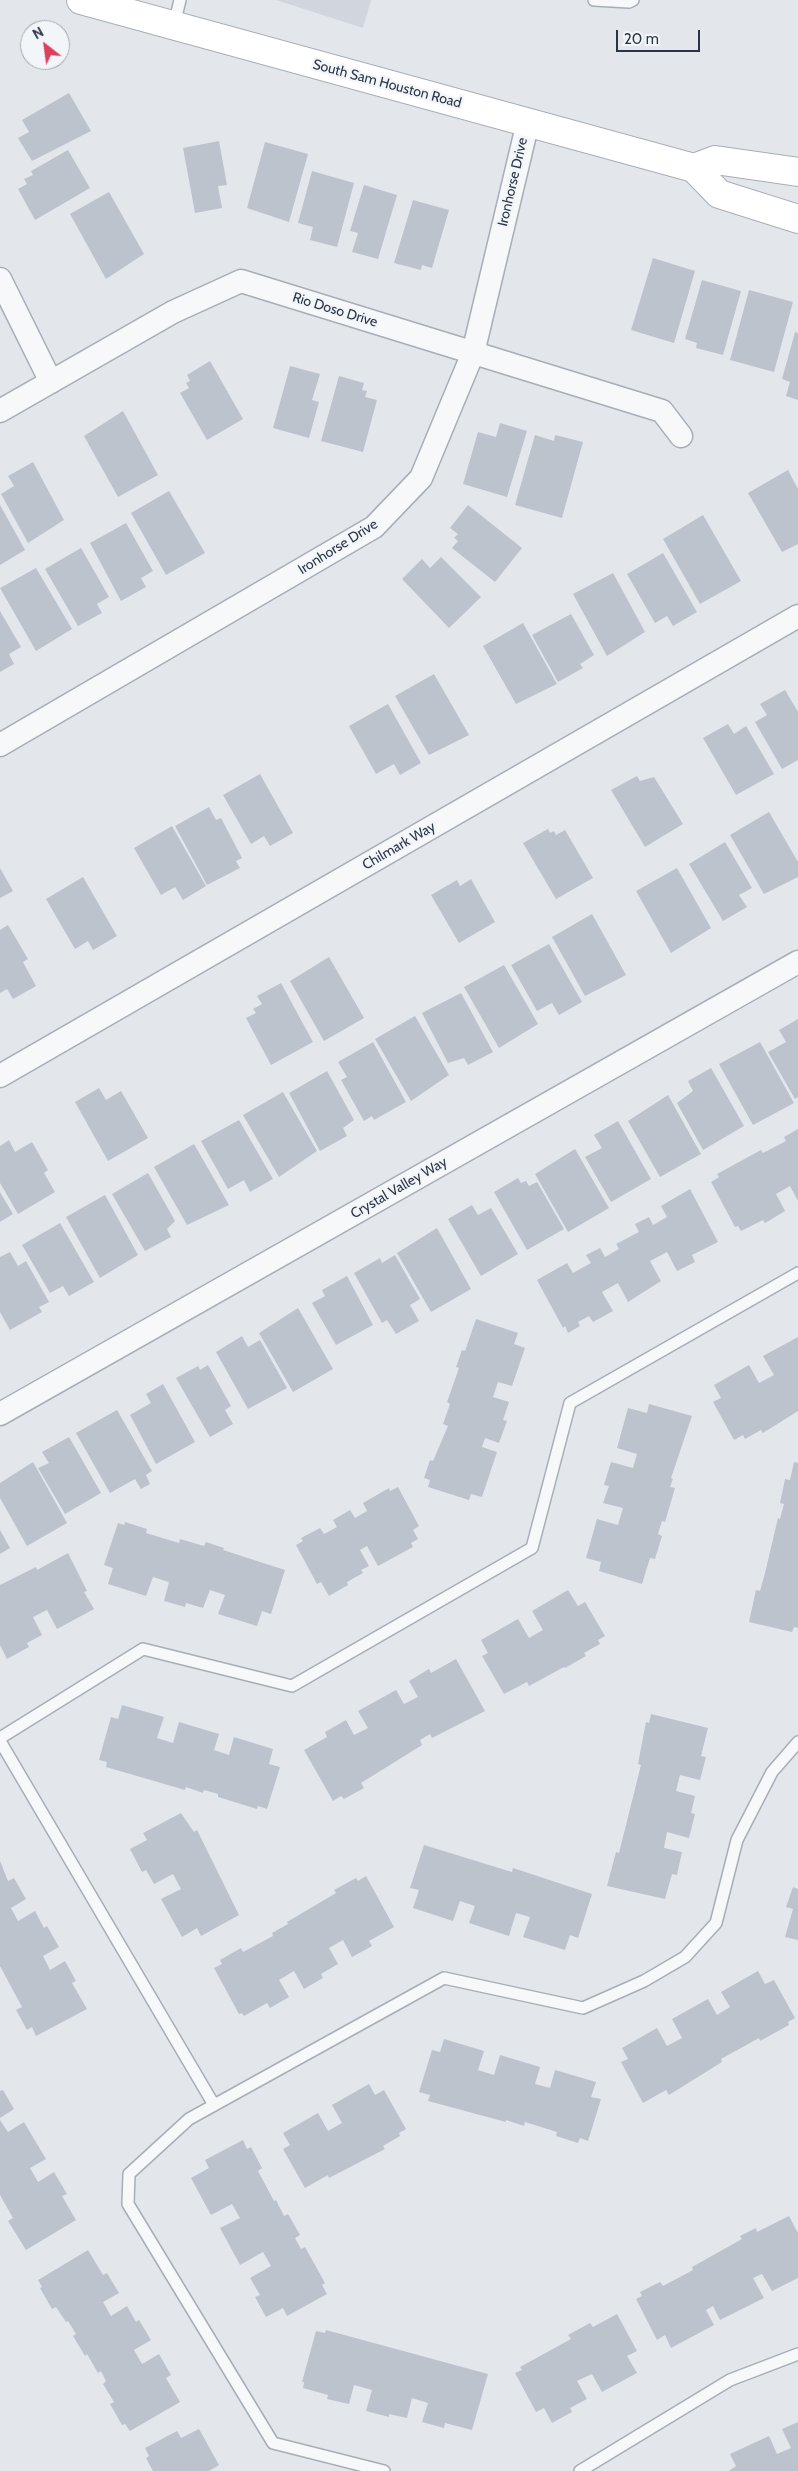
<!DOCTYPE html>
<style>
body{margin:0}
#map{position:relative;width:798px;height:2471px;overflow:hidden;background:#e3e7ec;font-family:Cabin,sans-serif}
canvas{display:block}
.north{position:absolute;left:20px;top:20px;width:50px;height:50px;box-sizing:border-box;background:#f3f6f9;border:1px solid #a2a9b1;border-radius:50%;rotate:330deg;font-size:14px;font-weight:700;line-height:20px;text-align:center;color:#293546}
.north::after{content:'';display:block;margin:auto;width:18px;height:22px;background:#da3f5c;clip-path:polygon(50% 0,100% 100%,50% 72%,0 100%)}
.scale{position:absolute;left:616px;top:30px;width:84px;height:22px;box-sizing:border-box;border:2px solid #293546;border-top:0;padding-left:6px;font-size:15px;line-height:18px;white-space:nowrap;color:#293546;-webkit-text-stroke:4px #f3f6f9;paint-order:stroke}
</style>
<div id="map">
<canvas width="798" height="2471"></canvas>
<div class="north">N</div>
<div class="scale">20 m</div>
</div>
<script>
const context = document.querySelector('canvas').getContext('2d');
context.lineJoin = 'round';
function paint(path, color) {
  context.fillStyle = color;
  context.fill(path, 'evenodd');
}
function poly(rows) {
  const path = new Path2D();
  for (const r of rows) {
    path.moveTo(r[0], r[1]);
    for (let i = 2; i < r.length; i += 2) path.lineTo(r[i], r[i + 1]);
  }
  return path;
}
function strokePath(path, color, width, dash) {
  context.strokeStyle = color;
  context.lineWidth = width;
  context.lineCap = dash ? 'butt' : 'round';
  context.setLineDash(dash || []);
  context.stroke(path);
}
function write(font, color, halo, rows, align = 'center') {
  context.font = font + ' Cabin,sans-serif';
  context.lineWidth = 5;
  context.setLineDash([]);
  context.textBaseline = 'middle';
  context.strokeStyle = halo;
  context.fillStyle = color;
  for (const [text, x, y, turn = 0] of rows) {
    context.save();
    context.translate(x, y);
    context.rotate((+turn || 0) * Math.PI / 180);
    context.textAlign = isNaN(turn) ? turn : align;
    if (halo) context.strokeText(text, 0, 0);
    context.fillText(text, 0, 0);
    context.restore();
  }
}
const built = poly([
 [276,0,371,0,363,28]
]);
const building = poly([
 [69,93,91,131,32,161,18,138,29,132,22,120],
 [219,141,227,185,218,186,222,208,195,213,183,148],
 [265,142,308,154,289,222,247,208],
 [68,150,90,188,35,220,18,189,27,184,24,179,33,175,31,171],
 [312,171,354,183,337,247,310,240,313,227,298,223],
 [364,185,397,195,378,259,352,252,358,233,350,231],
 [109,192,144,254,106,279,70,214],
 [413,200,449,210,432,268,422,265,421,270,394,263],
 [653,258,695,271,674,343,631,330],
 [702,280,741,291,723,355,696,348,697,343,685,339],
 [749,290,793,302,774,372,730,360],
 [795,332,798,333,798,400,786,396,790,382,782,379],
 [210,361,243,419,207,440,180,393,189,388,186,383,190,381,187,375],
 [290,366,320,374,312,400,319,402,309,438,273,428],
 [339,376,364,383,362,390,367,391,365,397,377,400,363,452,321,441],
 [123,411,158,475,118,497,84,436],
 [500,423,527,431,507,497,463,484,478,432,496,437],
 [535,435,554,441,555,435,583,442,562,518,515,505],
 [33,462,64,520,28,543,1,494,14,486,8,476],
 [788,470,798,489,798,544,782,552,748,493],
 [169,491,205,553,166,575,131,513],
 [0,505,25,550,0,565],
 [468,505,522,548,495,582,452,548,458,541,454,538,458,534,450,528],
 [703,515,741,581,700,604,663,539],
 [126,523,153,571,141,578,146,587,121,601,90,543],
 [81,548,109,597,97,604,102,613,78,626,45,569],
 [663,553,697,612,673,626,667,616,655,623,627,574],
 [441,557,481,597,449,628,402,579,422,559,430,568],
 [36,568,72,629,36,651,0,588],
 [613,573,645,632,607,656,573,594],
 [0,611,21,647,9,654,14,664,0,672],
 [571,614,594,655,580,664,583,668,558,682,532,635],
 [523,623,557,684,516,704,483,646],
 [434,674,469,735,429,755,395,696],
 [785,690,798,712,798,760,782,769,755,722,767,715,760,704],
 [388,704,421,763,400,775,394,764,376,774,349,726],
 [728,724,734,734,746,726,774,774,736,795,703,738],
 [260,774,293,833,270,846,264,836,251,844,223,795],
 [637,776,640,781,654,777,683,824,645,847,611,790],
 [209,807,216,820,221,818,242,858,236,861,240,868,207,885,175,826],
 [769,812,798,862,798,877,764,894,730,835],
 [172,826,206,886,183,900,175,887,161,895,134,848],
 [548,829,550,833,554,831,556,835,565,830,593,878,556,899,523,843],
 [725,842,752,888,739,895,747,907,723,921,689,864],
 [0,868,13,891,0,898],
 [677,868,711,928,671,953,636,891],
 [83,877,117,936,93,950,88,941,75,949,46,899],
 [471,879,495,922,459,943,431,895,457,880,460,886],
 [592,914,626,975,585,996,552,937],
 [8,925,28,959,23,962,36,986,13,999,7,989,0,993,0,930],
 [549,944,582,1002,559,1015,552,1003,537,1011,511,965],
 [329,957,364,1018,324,1041,290,981],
 [504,965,538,1024,499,1048,464,987],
 [281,983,313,1042,271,1065,246,1018,256,1013,253,1009,262,1004,257,996],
 [461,993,493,1052,468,1065,464,1058,448,1063,422,1013],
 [415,1016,449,1075,411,1101,375,1039],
 [798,1019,798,1097,795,1099,768,1052,786,1042,779,1030],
 [373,1042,406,1102,374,1120,372,1116,364,1121,341,1080,347,1077,338,1062],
 [760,1042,794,1103,753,1125,719,1064],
 [711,1068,744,1126,703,1150,677,1103,693,1091,688,1081],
 [327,1071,354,1120,343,1128,347,1136,320,1151,289,1093],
 [99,1088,106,1100,121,1091,148,1138,108,1161,75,1102],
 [283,1092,317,1151,279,1177,243,1115],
 [668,1095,701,1154,660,1177,628,1121],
 [239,1120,273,1179,250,1192,244,1180,228,1189,201,1141],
 [618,1121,651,1179,611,1202,585,1157,602,1148,594,1135],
 [798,1129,798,1201,790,1186,776,1194,785,1211,765,1223,763,1220,741,1231,738,1226,735,1227,711,1182,719,1177,717,1174,761,1150,763,1153,786,1141,784,1137],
 [9,1140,15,1152,32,1142,48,1170,44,1173,55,1192,18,1214,0,1183,0,1146],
 [194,1144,229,1205,187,1225,154,1167],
 [575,1149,609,1208,568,1232,535,1174],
 [148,1173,175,1221,167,1229,171,1237,145,1251,112,1194],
 [518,1178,521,1183,526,1181,529,1186,537,1182,564,1229,527,1250,494,1192],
 [690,1189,718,1242,692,1255,695,1262,677,1271,667,1252,650,1261,661,1281,628,1302,618,1283,602,1292,613,1311,593,1322,589,1316,578,1322,580,1326,568,1333,565,1326,563,1328,537,1280,567,1263,573,1273,591,1263,586,1255,600,1248,605,1257,619,1249,616,1244,639,1232,635,1224,649,1217,653,1225,667,1217,661,1206],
 [0,1192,13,1214,0,1222],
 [105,1195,138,1255,100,1278,66,1217],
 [472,1205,478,1215,491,1208,518,1254,481,1276,448,1219],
 [60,1223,94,1282,69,1296,63,1286,50,1293,22,1245],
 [437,1228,471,1289,431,1312,397,1253],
 [10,1252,18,1266,26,1261,49,1302,39,1307,42,1312,10,1330,0,1312,0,1257],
 [395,1255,420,1299,410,1305,419,1321,396,1334,387,1320,382,1323,354,1273,380,1258,382,1263],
 [347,1276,373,1325,336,1345,312,1303,325,1296,322,1290],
 [298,1308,333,1369,293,1392,259,1333],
 [476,1319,518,1333,514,1344,525,1348,512,1386,498,1382,493,1397,509,1402,503,1420,507,1421,499,1443,485,1438,482,1447,497,1452,482,1497,471,1494,469,1500,428,1487,430,1480,424,1478,430,1460,433,1461,448,1426,443,1424,450,1404,447,1402,459,1368,456,1367,462,1350,465,1351],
 [242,1336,248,1347,260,1340,287,1388,248,1409,216,1352],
 [798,1337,798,1411,763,1433,761,1430,745,1439,743,1435,734,1440,713,1402,721,1398,714,1385,749,1365,759,1383,774,1375,763,1356],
 [208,1365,231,1406,225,1410,233,1424,210,1437,176,1378,198,1366,200,1370],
 [163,1384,195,1442,156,1464,130,1415,151,1403,146,1394],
 [649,1404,692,1416,671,1478,673,1479,670,1487,675,1488,665,1522,662,1521,658,1534,662,1536,655,1559,650,1558,642,1584,599,1571,601,1562,586,1558,597,1519,618,1525,623,1508,603,1503,609,1486,604,1485,611,1462,633,1468,637,1454,617,1448,628,1408,647,1413],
 [117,1410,152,1471,146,1475,150,1484,141,1489,135,1479,110,1493,76,1433],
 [69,1437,101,1493,65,1514,38,1468,49,1463,42,1452],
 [33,1462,67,1523,27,1546,0,1498,0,1483],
 [794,1462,798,1463,798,1628,794,1627,792,1632,749,1622,756,1590,760,1591,765,1573,778,1518,780,1519,784,1504,780,1503,785,1479,790,1480],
 [398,1487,419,1526,413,1530,418,1539,411,1543,413,1547,378,1566,367,1546,360,1550,369,1566,361,1570,363,1573,347,1582,348,1585,329,1596,321,1582,317,1584,296,1545,303,1541,301,1538,320,1528,324,1534,337,1527,333,1520,350,1510,355,1518,367,1511,363,1503,389,1488,390,1491],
 [125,1522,147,1529,146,1533,179,1543,180,1539,204,1546,206,1542,224,1548,223,1550,285,1570,271,1614,262,1611,257,1626,218,1614,225,1595,210,1590,203,1608,186,1603,185,1607,164,1601,169,1582,153,1577,146,1596,108,1584,113,1568,104,1565,118,1523,124,1525],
 [0,1530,10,1548,0,1554],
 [68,1553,87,1591,84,1592,94,1609,57,1629,47,1610,33,1617,42,1635,27,1643,29,1647,7,1659,0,1645,0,1585,36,1567,37,1570],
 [568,1590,578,1606,585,1602,605,1636,598,1640,600,1644,584,1653,586,1656,565,1668,564,1667,529,1686,527,1682,504,1694,482,1656,488,1653,481,1640,518,1619,529,1638,543,1630,532,1611],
 [456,1659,485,1711,432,1738,430,1734,420,1740,422,1745,361,1783,364,1788,344,1799,341,1796,333,1801,304,1750,327,1737,325,1732,346,1720,354,1735,368,1728,358,1711,396,1690,404,1704,418,1697,409,1681,429,1669,431,1673],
 [122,1705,164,1717,157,1738,173,1743,179,1722,219,1734,214,1750,229,1755,234,1737,273,1749,269,1764,280,1767,267,1809,258,1806,257,1809,218,1797,218,1794,204,1790,203,1793,186,1787,185,1790,106,1767,107,1762,99,1760,111,1717,118,1719],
 [651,1714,708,1728,701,1756,706,1757,700,1780,680,1775,676,1791,695,1796,691,1813,695,1814,689,1838,667,1832,664,1848,682,1852,677,1875,672,1874,665,1899,607,1886,616,1852,619,1853,641,1765,638,1764,646,1722,649,1723],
 [181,1813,194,1832,197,1830,239,1915,201,1936,197,1928,182,1937,161,1899,181,1889,173,1874,154,1884,146,1870,142,1872,130,1849,147,1840,143,1833],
 [424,1845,512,1872,513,1868,592,1894,578,1938,570,1935,565,1950,523,1937,530,1917,516,1913,509,1936,469,1923,475,1906,460,1901,453,1921,413,1908,419,1890,410,1888],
 [0,1861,8,1881,14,1878,26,1899,11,1908,18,1921,35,1911,44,1928,47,1926,59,1947,43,1956,50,1970,65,1961,76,1981,72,1983,87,2009,36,2036,32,2027,27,2030,16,2010,22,2007,0,1966],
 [366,1876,394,1927,369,1941,372,1946,352,1957,343,1940,329,1948,338,1964,321,1974,323,1978,304,1989,294,1971,279,1980,289,1997,270,2008,267,2003,244,2016,242,2013,239,2014,214,1968,222,1964,220,1960,241,1948,243,1952,273,1936,272,1933,288,1924,287,1922,336,1893,334,1890,356,1878,358,1881],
 [793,1887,798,1889,798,1940,785,1937,793,1909,786,1907],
 [758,1971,765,1984,774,1980,795,2018,788,2022,789,2025,760,2041,759,2038,721,2059,722,2062,669,2095,666,2090,643,2103,621,2062,628,2059,622,2048,657,2028,667,2046,682,2038,672,2019,708,1999,717,2015,730,2007,721,1992],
 [444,2039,484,2051,478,2070,494,2075,500,2055,540,2067,535,2084,550,2088,555,2070,596,2082,591,2097,601,2099,588,2141,580,2138,578,2143,556,2136,557,2132,525,2122,524,2126,506,2120,506,2122,428,2101,430,2095,419,2092,432,2050,440,2052],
 [369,2084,375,2095,384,2090,406,2129,399,2133,400,2136,383,2146,385,2149,329,2178,328,2175,305,2188,283,2149,290,2145,283,2133,318,2113,328,2131,342,2123,332,2105],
 [3,2090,14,2109,0,2118,0,2091],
 [0,2120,8,2132,24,2122,46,2159,30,2168,38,2182,54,2172,67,2194,62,2196,76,2220,26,2250,8,2221,13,2218,0,2195],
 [243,2140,247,2149,251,2147,262,2168,258,2171,274,2201,276,2200,284,2216,288,2214,300,2235,295,2238,301,2249,305,2247,325,2283,322,2285,327,2294,287,2316,283,2308,266,2317,255,2297,260,2295,250,2278,271,2266,263,2252,240,2265,220,2228,240,2218,232,2204,211,2215,191,2178,209,2168,205,2160],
 [789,2216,798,2233,798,2278,772,2291,762,2274,753,2278,764,2298,720,2320,713,2306,706,2310,714,2325,671,2348,665,2335,657,2340,636,2299,642,2296,640,2292,660,2282,663,2286,693,2270,692,2267,742,2239,740,2236,756,2228,757,2232],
 [88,2250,103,2275,107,2273,119,2293,103,2302,111,2316,127,2306,136,2322,139,2320,151,2340,134,2350,142,2364,159,2354,171,2375,166,2378,180,2402,130,2431,125,2424,122,2425,110,2404,114,2402,103,2384,106,2381,101,2371,98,2373,87,2354,85,2356,73,2336,76,2334,68,2321,66,2322,56,2307,52,2309,40,2288,42,2287,38,2280],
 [617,2314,637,2351,627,2356,637,2373,602,2392,592,2374,577,2381,587,2399,570,2408,572,2412,552,2423,544,2408,536,2412,515,2373,522,2370,520,2367,571,2339,568,2335,590,2323,593,2327],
 [326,2330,488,2374,472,2430,445,2423,444,2428,422,2422,428,2403,412,2398,407,2418,389,2414,389,2417,366,2411,372,2390,354,2385,349,2404,327,2399,328,2395,303,2388,304,2382,302,2382,316,2331,325,2333],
 [798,2422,798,2471,729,2471,736,2466,730,2454,769,2436,777,2454,791,2448,782,2429],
 [199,2429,219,2465,209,2471,153,2471,146,2458,149,2456,145,2448,177,2431,181,2438]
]);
const lane = poly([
 [594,0,629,2,633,0],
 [174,25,180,0],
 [0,1738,143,1649,292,1686,532,1548,570,1403,798,1273],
 [0,1741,214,2105],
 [384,2471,273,2443,128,2204,129,2174,189,2119,444,1978,583,2008,644,1981,685,1957,716,1923,737,1840,772,1772,798,1742],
 [580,2471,730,2380,798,2354]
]);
const street = poly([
 [0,279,51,382],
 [0,411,173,312,241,281,662,411,681,436],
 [0,745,374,527,421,478,473,353,528,122],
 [0,1076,798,616],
 [0,1414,798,962]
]);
const secondary = poly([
 [81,0,694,168,719,194,798,219],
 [694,168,715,160,798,172]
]);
const streetNames = [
 ["South Sam Houston Road",387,84,15],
 ["Ironhorse Drive",513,182,-77],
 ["Rio Doso Drive",335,310,17],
 ["Ironhorse Drive",338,547,-32],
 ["Chilmark Way",399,846,-30],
 ["Crystal Valley Way",399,1188,-30]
];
paint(built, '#d1d6de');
paint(building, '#bcc3cd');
strokePath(lane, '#a7aeb7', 14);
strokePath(street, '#a7aeb7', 25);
strokePath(secondary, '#a7aeb7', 30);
strokePath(lane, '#f6f8fa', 11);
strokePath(street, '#f6f8fa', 22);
strokePath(secondary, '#fff', 28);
write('14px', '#293546', '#f3f6f9', streetNames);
</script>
